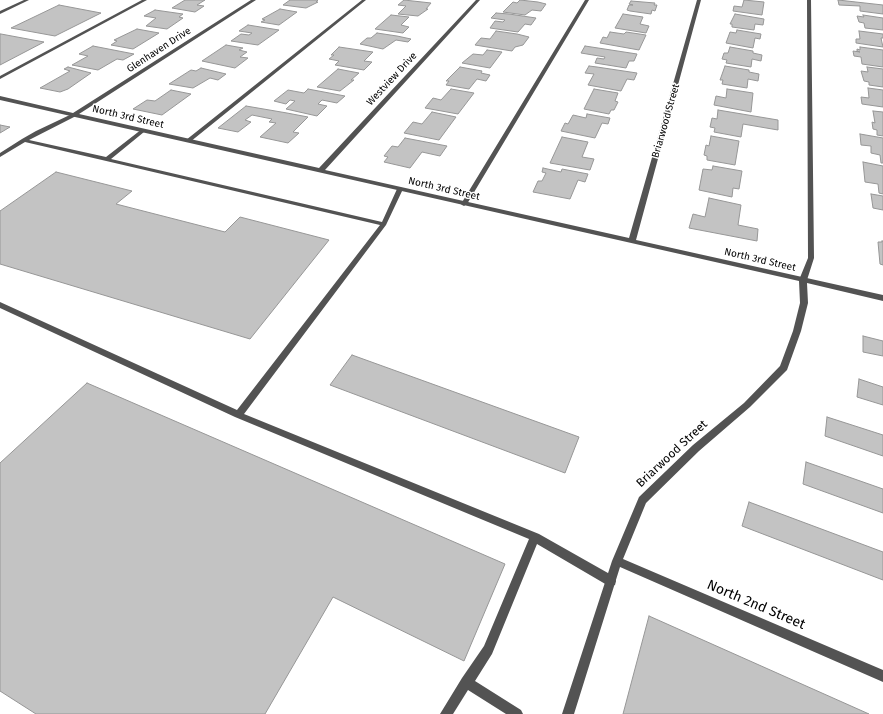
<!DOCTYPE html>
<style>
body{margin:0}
canvas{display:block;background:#fff}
</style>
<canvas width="883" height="714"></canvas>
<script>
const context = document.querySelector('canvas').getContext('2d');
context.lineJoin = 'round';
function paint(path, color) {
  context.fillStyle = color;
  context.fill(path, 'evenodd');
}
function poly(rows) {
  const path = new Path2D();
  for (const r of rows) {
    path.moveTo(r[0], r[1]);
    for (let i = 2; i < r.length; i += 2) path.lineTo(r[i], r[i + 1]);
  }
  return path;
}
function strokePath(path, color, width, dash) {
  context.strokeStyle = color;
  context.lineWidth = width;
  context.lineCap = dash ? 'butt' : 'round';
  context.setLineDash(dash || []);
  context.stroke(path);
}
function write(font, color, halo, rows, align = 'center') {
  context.font = font + ' "Fira Sans",sans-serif';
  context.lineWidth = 3;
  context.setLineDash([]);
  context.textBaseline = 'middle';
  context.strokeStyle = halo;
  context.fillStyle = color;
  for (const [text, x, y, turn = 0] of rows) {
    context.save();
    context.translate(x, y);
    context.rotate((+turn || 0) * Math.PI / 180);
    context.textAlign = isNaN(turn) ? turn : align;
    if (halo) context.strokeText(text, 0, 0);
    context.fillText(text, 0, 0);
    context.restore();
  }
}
const building = poly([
 [185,0,205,0,197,5,204,6,195,12,172,8,185,0],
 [290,0,318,0,316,2,318,2,306,8,283,5,290,0],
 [404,0,431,3,426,9,428,9,418,16,398,14,406,6,398,5,404,0],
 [520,0,538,2,546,4,541,11,532,10,525,15,503,12,513,2,517,3,520,0],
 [744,0,764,2,762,15,733,11,734,6,742,7,744,0],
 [838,0,883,5,883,14,860,11,860,6,839,5,838,0],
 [631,1,655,3,654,5,657,5,655,11,652,10,651,14,630,11,627,10,629,5,633,5,629,4,631,1],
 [59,5,101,13,55,36,11,28,59,5],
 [280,9,297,12,279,25,261,22,265,20,262,19,280,9],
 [155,10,183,14,179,17,183,18,167,29,146,26,156,18,144,16,155,10],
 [496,13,509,14,536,18,531,25,525,24,518,32,490,28,495,21,503,22,505,20,491,18,496,13],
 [623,14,643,17,640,24,649,26,646,33,615,28,623,14],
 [735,14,764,19,763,25,755,24,754,30,732,27,732,24,730,24,735,14],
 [391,15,409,17,401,25,409,27,403,33,375,29,391,15],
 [863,15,883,18,883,30,865,28,864,23,859,22,857,16,864,17,863,15],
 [248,25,279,30,258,45,231,41,241,34,249,35,252,33,239,31,248,25],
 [137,29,159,33,133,49,111,45,117,41,114,40,137,29],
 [737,30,761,34,760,39,755,38,753,48,726,43,730,32,736,33,737,30],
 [496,31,517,34,529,37,523,45,515,47,512,51,475,45,481,38,490,39,496,31],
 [859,31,883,34,883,38,881,38,883,47,856,43,856,39,860,39,859,31],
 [610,32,624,34,626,32,646,35,639,50,600,43,603,37,607,38,610,32],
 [377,33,397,36,411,39,408,42,396,40,383,49,360,44,367,38,371,38,377,33],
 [0,34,1,34,44,42,0,65,0,34],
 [226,45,243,48,239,50,247,52,240,57,248,58,235,68,202,61,226,45],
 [93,46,134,54,123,60,117,59,98,70,72,65,88,56,79,54,93,46],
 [585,46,637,54,634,61,629,61,626,68,595,63,597,58,604,59,605,57,581,53,585,46],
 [339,47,373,52,364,61,372,62,364,70,335,65,339,61,329,59,334,55,331,55,339,47],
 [730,47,753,51,753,53,762,55,761,61,752,59,751,67,726,63,727,60,722,59,724,53,728,53,730,47],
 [860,47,883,50,883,67,862,64,861,57,854,56,853,51,860,52,857,51,857,49,860,50,860,47],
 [487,50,502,52,490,68,462,63,473,54,483,55,487,50],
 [589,66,597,67,637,73,634,80,627,79,621,91,588,85,594,74,585,73,589,66],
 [725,66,749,70,749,72,759,74,758,81,748,79,747,88,722,84,723,80,720,80,725,66],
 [68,67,91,73,68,89,60,92,40,88,70,71,64,69,68,67],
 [460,67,482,71,481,73,490,75,486,81,477,79,469,89,446,85,449,81,446,81,460,67],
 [867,67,883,69,883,87,869,85,869,82,864,81,861,71,868,72,867,67],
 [201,68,226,74,218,80,210,78,193,88,169,84,191,70,196,71,201,68],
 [338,69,359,73,351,80,354,80,340,91,317,87,338,69],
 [868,88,883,90,883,107,862,104,861,97,869,98,868,88],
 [308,89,345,96,337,103,322,100,318,104,327,106,317,116,286,109,295,101,290,100,286,104,274,101,288,90,304,93,308,89],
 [451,89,474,93,458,114,425,108,433,98,441,100,451,89],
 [594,89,618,93,615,101,618,102,614,110,611,110,609,114,584,109,594,89],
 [727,89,753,93,751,112,714,105,716,96,726,98,727,89],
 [171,90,191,94,162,115,133,109,147,100,155,101,171,90],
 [246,106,287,113,308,117,293,132,299,133,288,143,260,137,276,123,269,122,272,119,252,115,245,120,251,122,238,132,218,128,246,106],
 [718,110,778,120,778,130,743,124,741,137,714,132,715,128,710,127,712,118,717,119,718,110],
 [873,111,883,112,883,136,877,135,877,130,873,129,872,122,875,123,873,111],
 [432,112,456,117,439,140,404,133,413,122,422,124,432,112],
 [587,114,610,118,608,124,602,123,595,138,561,131,565,123,568,124,573,115,586,118,587,114],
 [0,125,10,127,0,133,0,125],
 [860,134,883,138,883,163,881,163,880,155,871,153,871,146,861,145,860,134],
 [711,136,739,141,735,165,707,160,707,156,704,155,706,145,709,146,711,136],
 [562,137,588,142,582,157,594,159,590,170,550,163,562,137],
 [405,138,447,146,440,156,422,152,410,168,384,162,388,157,384,156,392,146,398,147,405,138],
 [863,162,883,166,883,194,879,193,878,184,865,182,863,162],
 [713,166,742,171,739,189,733,188,732,197,699,190,703,169,712,170,713,166],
 [543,168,561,172,562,169,588,174,585,182,578,180,570,199,533,192,538,181,542,181,546,173,542,172,543,168],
 [56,172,132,191,116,204,225,232,240,217,329,240,250,339,0,264,0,211,56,172],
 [871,194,883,196,883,210,873,208,871,194],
 [709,198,741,205,738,225,758,229,757,241,689,228,693,214,705,217,709,198],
 [882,241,883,241,883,265,880,264,878,242,882,242,882,241],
 [863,336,883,341,883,356,863,352,863,336],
 [352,355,579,437,565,473,330,385,352,355],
 [859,379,883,387,883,405,857,397,859,379],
 [87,383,505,564,464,661,333,597,265,714,36,714,0,691,0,463,87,383],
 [827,417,883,435,883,456,825,436,827,417],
 [806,462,883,489,883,513,803,484,806,462],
 [749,502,883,552,883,580,742,526,749,502],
 [649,616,869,714,623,714,649,616]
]);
const service = poly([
 [142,0,147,0,0,79,0,76,142,0],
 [362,0,366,0,190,142,186,142,186,140,362,0],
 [585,0,589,0,467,204,464,206,462,205,461,204,585,0],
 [807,0,811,0,814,258,807,280,803,282,799,280,808,258,807,0],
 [74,113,76,114,76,116,29,140,106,157,142,129,145,131,144,132,111,159,382,222,397,189,398,188,402,188,403,189,386,225,244,414,539,534,615,577,616,581,615,585,611,586,607,585,537,544,492,654,475,681,521,710,523,714,506,714,468,690,453,714,440,714,462,678,484,646,529,539,235,417,0,308,0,302,237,410,380,225,25,142,0,157,0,153,22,139,36,131,74,113]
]);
const minor = poly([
 [251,0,256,0,79,114,319,168,476,0,480,0,325,170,629,238,697,0,701,0,636,240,883,295,883,301,807,283,808,303,801,331,787,370,750,407,699,451,646,503,623,559,883,670,883,682,620,567,574,714,562,714,612,561,639,497,693,445,744,403,780,366,793,331,800,303,799,281,0,100,0,96,73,113,251,0]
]);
const tertiary = poly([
 [24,0,29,0,0,14,0,11,24,0]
]);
const farStreetnames = [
 ["Glenhaven Drive",159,50,-33],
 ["Westview Drive",392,79,-47],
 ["North 3rd Street",128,117,13],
 ["Briarwood Street",666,121,-74],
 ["North 3rd Street",444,189,13],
 ["North 3rd Street",760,260,13]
];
const streetNames = [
 ["Briarwood Street",672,454,-43]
];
const nearStreetnames = [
 ["North 2nd Street",756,605,23]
];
paint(building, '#c3c3c3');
strokePath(building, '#979797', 1);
paint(service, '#535353');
paint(minor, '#535353');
paint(tertiary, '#535353');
write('10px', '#000', '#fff', farStreetnames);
write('12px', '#000', '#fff', streetNames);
write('14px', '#000', '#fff', nearStreetnames);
</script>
